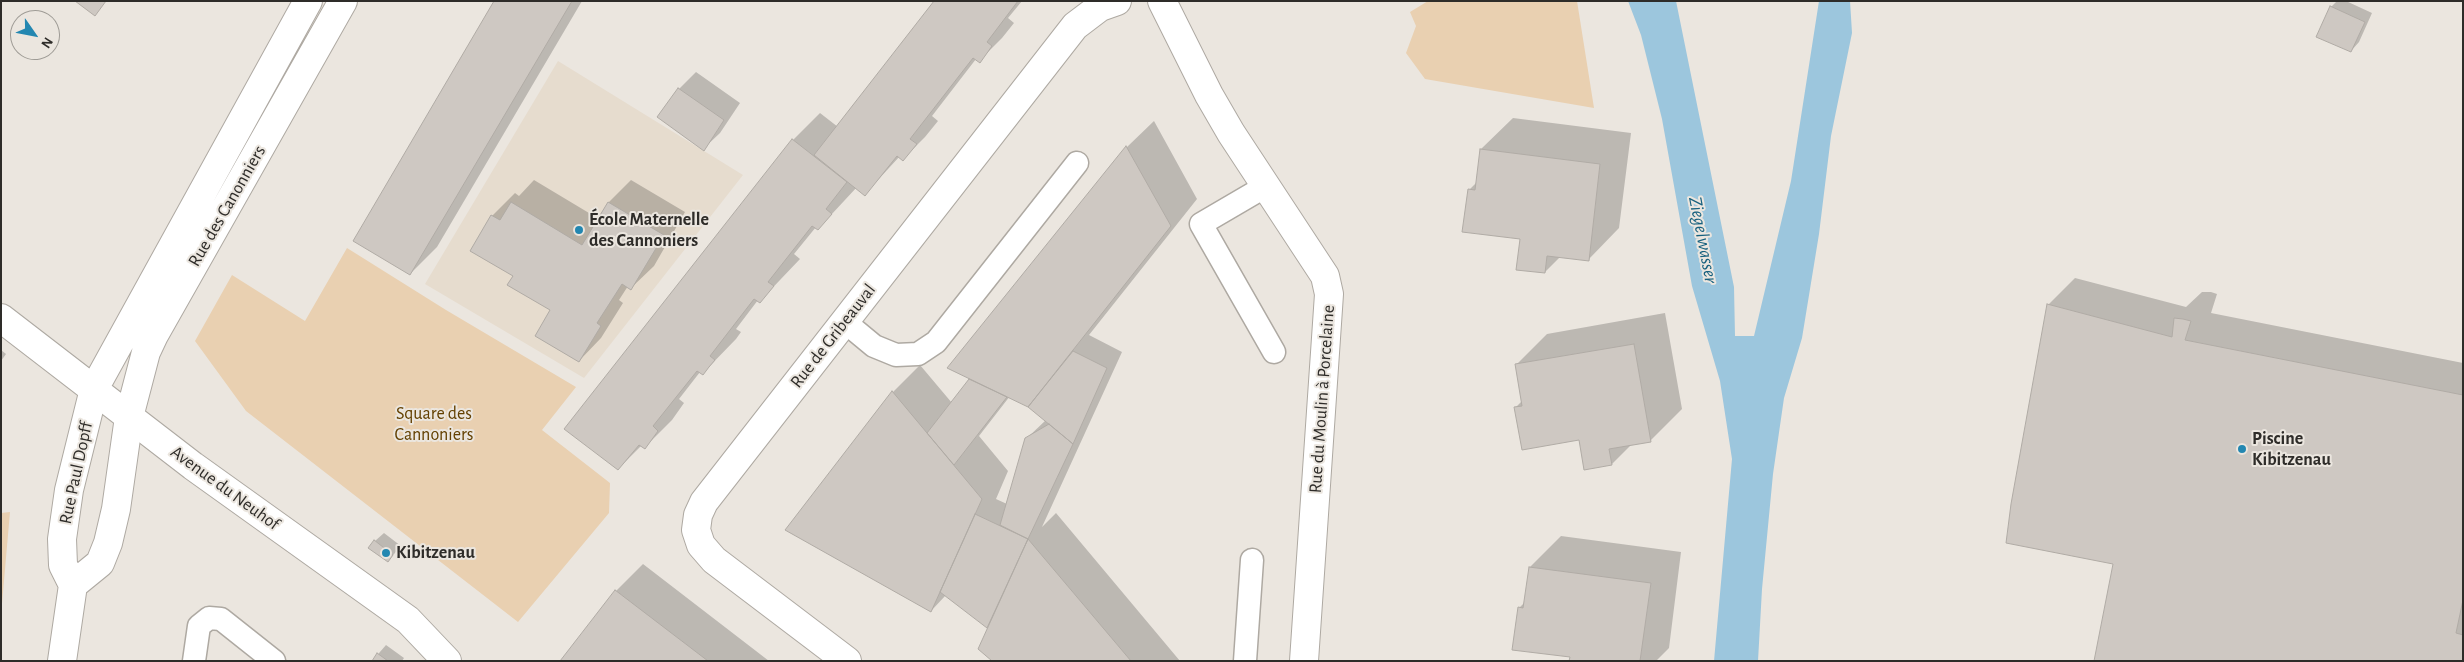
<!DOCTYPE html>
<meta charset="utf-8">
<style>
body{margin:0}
#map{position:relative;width:2464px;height:662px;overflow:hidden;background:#ebe6df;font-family:"Alegreya Sans",sans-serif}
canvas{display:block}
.frame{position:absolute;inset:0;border:2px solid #2e2c29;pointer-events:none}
.north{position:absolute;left:10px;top:10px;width:50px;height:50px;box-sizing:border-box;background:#ebe6df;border:1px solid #9f9c96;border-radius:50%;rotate:123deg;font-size:14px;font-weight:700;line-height:20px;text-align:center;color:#2e2c29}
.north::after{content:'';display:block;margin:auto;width:18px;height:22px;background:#2387b1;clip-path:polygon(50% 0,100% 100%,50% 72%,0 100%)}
</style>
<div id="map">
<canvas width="2464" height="662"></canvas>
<div class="frame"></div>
<div class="north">N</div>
</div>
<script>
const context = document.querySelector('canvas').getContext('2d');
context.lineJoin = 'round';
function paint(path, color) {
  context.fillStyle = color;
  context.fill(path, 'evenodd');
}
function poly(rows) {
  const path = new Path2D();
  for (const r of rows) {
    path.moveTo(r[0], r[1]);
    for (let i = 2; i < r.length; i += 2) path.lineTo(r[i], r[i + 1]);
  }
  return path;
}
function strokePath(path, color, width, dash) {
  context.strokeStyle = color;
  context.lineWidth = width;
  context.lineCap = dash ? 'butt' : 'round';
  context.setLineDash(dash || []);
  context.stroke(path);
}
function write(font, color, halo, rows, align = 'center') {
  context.font = font + ' "Alegreya Sans",sans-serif';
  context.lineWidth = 4;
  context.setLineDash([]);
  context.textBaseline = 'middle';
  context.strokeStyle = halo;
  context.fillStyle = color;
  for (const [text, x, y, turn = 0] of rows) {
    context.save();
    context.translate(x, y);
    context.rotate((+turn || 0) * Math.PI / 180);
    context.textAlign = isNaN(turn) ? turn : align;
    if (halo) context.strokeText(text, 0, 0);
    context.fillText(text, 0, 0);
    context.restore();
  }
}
const built = poly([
 [558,61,743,175,584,378,425,284]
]);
const green = poly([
 [1428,1,1577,1,1594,108,1425,79,1406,53,1416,26,1410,12],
 [347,248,446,310,576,387,542,430,610,483,609,513,518,622,246,411,195,341,232,275,305,321],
 [10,512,1,615,1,513]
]);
const water = poly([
 [1628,1,1676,1,1734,287,1735,336,1754,336,1791,181,1819,1,1850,1,1852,33,1831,136,1819,234,1802,338,1784,398,1773,474,1762,589,1758,661,1714,661,1732,459,1720,381,1692,286,1662,119,1641,35]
]);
const shadow = poly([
 [495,1,582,1,437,247,410,274],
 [935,1,1022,1,1008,18,1014,23,1002,38,979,61,976,59,932,116,938,121,925,137,903,159,900,156,865,194,857,187,818,229,816,227,794,254,800,259,760,301,758,300,736,329,741,332,736,339,703,373,700,372,679,399,684,403,672,420,645,447,642,445,618,469,566,429,793,140,820,113,838,127],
 [2337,1,2346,1,2372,13,2359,42,2351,51,2331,7],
 [696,72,740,103,720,133,703,149,679,89],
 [1513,118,1631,133,1619,228,1588,260,1560,257,1545,272,1521,238,1469,190,1478,181,1481,149],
 [1154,121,1197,199,1089,335,1122,352,1042,527,1056,513,1180,661,994,661,992,622,987,626,946,595,931,611,787,529,893,392,920,365,952,403,971,378,949,368,1127,147],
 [1010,396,1029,405,1046,420,1026,439,1007,504,996,499,1008,471,979,436],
 [534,180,599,219,609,202,631,180,685,212,654,266,631,288,628,286,619,300,623,303,601,338,579,361,552,310,514,275,472,250,492,216,515,193,519,196],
 [2075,278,2186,307,2202,292,2211,292,2217,294,2211,313,2463,363,2463,661,2114,563,2048,305],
 [1665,313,1682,409,1650,441,1632,444,1612,464,1580,438,1516,407,1522,401,1516,365,1547,334],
 [1,350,6,354,1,361],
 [384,533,401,546,388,561,375,541],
 [1561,536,1681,552,1669,648,1656,661,1571,661,1571,656,1519,608,1526,601,1530,567],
 [643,564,769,661,562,661,616,591],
 [386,645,404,658,402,661,373,660]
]);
const building = poly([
 [75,1,106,1,95,16,75,1],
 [494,1,572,1,410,275,353,241,494,1],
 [934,1,1018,1,987,42,992,46,980,63,973,58,910,139,917,144,903,161,897,156,865,196,814,155,934,1],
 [2330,6,2365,22,2351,52,2316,37,2330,6],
 [678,88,724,120,704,151,657,117,678,88],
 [792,139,847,182,826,209,832,214,818,230,812,226,768,282,774,286,760,303,754,299,710,356,715,360,709,367,703,375,697,371,653,426,658,431,645,449,639,445,618,470,564,429,792,139],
 [1126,146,1171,226,1028,407,947,368,1126,146],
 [1480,149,1600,164,1589,261,1547,256,1545,273,1516,270,1520,239,1462,232,1468,189,1475,190,1480,149],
 [511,202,582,245,608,202,664,235,631,290,622,284,597,323,601,326,579,362,535,336,550,310,507,285,513,276,470,251,491,215,500,220,511,202],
 [2047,304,2172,337,2174,318,2183,319,2191,321,2185,340,2463,395,2463,600,2456,633,2463,635,2463,661,2094,661,2113,564,2006,543,2011,504,2047,304],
 [1634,344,1651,442,1609,449,1612,465,1584,470,1579,440,1522,450,1514,407,1522,406,1515,364,1634,344],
 [1073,351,1107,368,1073,444,1028,407,1073,351],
 [969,379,1007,397,954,465,927,433,969,379],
 [892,391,982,499,931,612,785,530,892,391],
 [1049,424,1073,444,1028,539,1000,525,1025,438,1049,424],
 [975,514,1028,539,987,628,940,592,975,514],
 [1028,539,1131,661,992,661,978,649,1028,539],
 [374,540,393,555,388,562,368,548,374,540],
 [1529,567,1651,583,1640,661,1569,661,1570,657,1512,650,1518,607,1523,608,1529,567],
 [615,590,708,661,560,661,615,590],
 [377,653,388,661,372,661,377,653]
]);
const service = poly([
 [1266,186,1201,224,1274,352],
 [845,322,874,346,896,355,918,354,936,342,1077,163],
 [194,661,199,626,209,618,221,619,274,661],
 [1245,661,1252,560]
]);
const minor = poly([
 [1162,1,1209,95,1231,133,1325,276,1329,294,1304,661],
 [73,585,100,563,108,543,116,509,129,417],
 [62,661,73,585,63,565,62,539,69,490,94,389],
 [847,661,714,560,701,545,696,530,698,515,704,502,1075,26,1100,7,1117,1]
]);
const tertiary = poly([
 [1,318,193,466,408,620,447,661],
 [94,389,308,1],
 [129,417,146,352,154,335,343,1]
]);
const markers = [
 [579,230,5,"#2387b1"],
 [2242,449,5,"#2387b1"],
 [386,553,5,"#2387b1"]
];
const streetNames = [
 ["Rue des Canonniers",227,206,-60],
 ["Rue de Gribeauval",833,336,-52],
 ["Rue du Moulin à Porcelaine",1322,399,-86],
 ["Rue Paul Dopff",76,473,-78],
 ["Avenue du Neuhof",225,488,36]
];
const poiNames = [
 ["École Maternelle",589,220],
 ["des Cannoniers",589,241],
 ["Piscine",2252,439],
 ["Kibitzenau",2252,460],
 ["Kibitzenau",396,553]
];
const parkNames = [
 ["Square des",434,414],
 ["Cannoniers",434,435]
];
const waterNames = [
 ["Ziegelwasser",1703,240,79]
];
paint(built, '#e6dcce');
paint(green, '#e9d0b1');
paint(water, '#9cc6dd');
paint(shadow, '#0003');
paint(building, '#cec8c2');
strokePath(building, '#b0aba5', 1);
strokePath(service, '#aea9a2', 25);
strokePath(minor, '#aea9a2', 30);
strokePath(tertiary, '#aea9a2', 30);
strokePath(service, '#fff', 22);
strokePath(minor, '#fff', 28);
strokePath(tertiary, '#fff', 28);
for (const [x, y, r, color] of markers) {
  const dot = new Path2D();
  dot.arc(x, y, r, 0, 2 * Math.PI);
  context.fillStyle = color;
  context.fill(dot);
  strokePath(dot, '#ebe6df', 2);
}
write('18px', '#2e2c29', '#ebe6df', streetNames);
write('bold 18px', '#2e2c29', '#ebe6df', poiNames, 'left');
write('18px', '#634001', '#ebe6df', parkNames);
write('italic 19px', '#16607e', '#ebe6df', waterNames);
</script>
